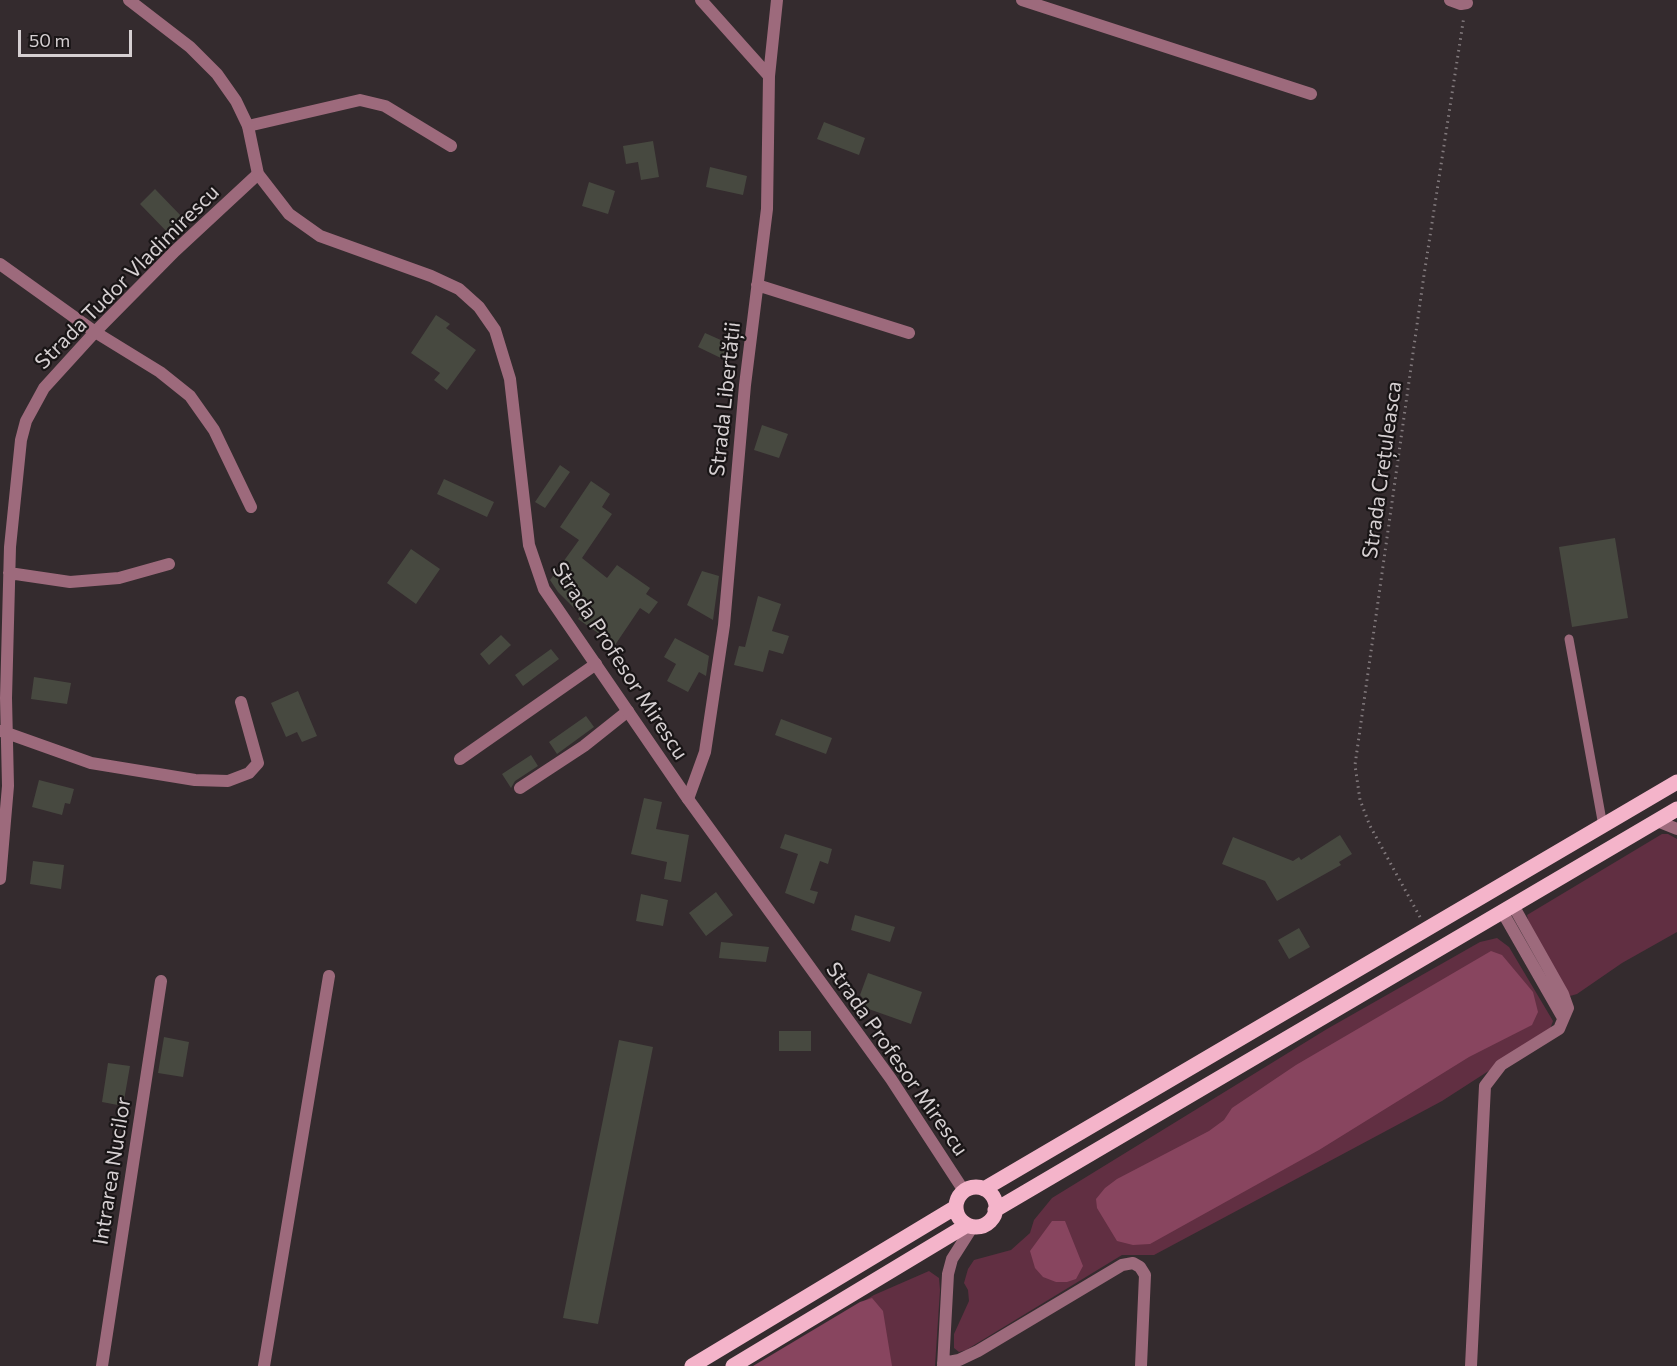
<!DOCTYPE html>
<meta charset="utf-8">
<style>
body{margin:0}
#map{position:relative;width:1677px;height:1366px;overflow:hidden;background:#342b2e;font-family:Commissioner,sans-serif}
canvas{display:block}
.scale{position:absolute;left:18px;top:30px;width:114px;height:27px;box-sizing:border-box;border:3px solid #d6d0d2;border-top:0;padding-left:8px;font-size:18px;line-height:21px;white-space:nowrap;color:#d6d0d2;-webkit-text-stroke:4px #191516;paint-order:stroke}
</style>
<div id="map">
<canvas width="1677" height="1366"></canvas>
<div class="scale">50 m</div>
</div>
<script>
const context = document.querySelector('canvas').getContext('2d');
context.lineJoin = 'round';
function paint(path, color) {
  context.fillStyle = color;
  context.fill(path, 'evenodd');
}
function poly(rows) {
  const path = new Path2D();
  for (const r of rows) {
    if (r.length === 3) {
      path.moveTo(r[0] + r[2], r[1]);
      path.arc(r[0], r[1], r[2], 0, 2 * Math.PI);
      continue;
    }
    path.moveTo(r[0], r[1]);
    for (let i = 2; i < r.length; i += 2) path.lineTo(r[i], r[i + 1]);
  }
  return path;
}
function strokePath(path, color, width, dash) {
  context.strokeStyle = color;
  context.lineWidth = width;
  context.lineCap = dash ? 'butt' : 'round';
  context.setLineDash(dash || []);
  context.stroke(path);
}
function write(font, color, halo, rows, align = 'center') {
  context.font = font + ' Commissioner,sans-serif';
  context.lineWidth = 4.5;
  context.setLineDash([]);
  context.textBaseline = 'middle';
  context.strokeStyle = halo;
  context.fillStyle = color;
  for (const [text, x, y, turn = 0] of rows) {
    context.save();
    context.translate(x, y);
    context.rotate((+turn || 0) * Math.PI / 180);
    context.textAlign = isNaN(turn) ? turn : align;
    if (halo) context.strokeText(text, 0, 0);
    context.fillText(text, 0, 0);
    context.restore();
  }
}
const green = poly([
 [1662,834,1668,834,1677,839,1677,932,1622,963,1577,994,1570,996,1529,924,1527,915],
 [1497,938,1509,947,1553,1021,1549,1032,1442,1101,1154,1255,1122,1255,966,1350,959,1352,954,1348,954,1334,969,1301,968,1290,964,1283,968,1269,974,1260,1011,1250,1030,1233,1034,1220,1052,1198,1327,1029,1480,942],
 [929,1271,939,1278,940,1290,935,1366,756,1366,874,1295]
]);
const forest = poly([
 [1491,951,1502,955,1533,992,1538,1012,1532,1025,1469,1057,1319,1150,1150,1244,1133,1245,1117,1241,1097,1208,1096,1199,1105,1188,1117,1179,1209,1131,1224,1120,1232,1108,1296,1065],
 [1052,1221,1065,1221,1083,1266,1076,1279,1067,1282,1056,1282,1043,1277,1035,1268,1030,1251],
 [872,1298,883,1311,892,1366,753,1366,860,1302]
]);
const building = poly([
 [824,122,865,138,859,155,817,139],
 [653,141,659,177,641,180,638,162,626,164,623,146],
 [710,167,747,176,743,195,706,187],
 [589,182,615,191,608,214,582,206],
 [155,189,184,219,169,234,140,204],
 [436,315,450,324,446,328,476,350,447,390,434,380,440,373,411,353],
 [705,333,732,345,725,360,698,347],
 [762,425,788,434,779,458,754,450],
 [560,465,570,472,545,508,535,502],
 [444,479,494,502,487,517,437,494],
 [591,481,610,494,602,507,612,514,582,558,607,578,617,565,650,588,646,594,658,602,649,614,640,608,615,645,578,619,581,615,558,592,550,580,579,540,560,527],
 [1615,538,1628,618,1572,627,1559,547],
 [411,549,440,569,416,604,387,583],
 [702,571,719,576,713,620,687,605],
 [758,596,781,604,772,631,789,636,783,654,769,650,763,672,734,665,739,646,745,647],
 [501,635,511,645,489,665,480,654],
 [675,638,709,656,706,676,699,672,688,692,667,681,676,664,664,657],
 [551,649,559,659,523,686,515,675],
 [34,677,71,683,67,704,31,699],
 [298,691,317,736,302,742,297,732,286,737,271,703],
 [586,716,594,727,557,754,549,742],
 [781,719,832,738,826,754,775,735],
 [531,755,538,766,515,781,511,788,502,774],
 [39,780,74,789,70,804,65,803,62,815,32,807],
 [644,798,662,802,656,829,689,835,681,882,664,879,667,862,631,854],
 [785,834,832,849,828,864,820,861,810,890,818,892,814,904,785,893,798,854,780,848],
 [1340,835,1352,854,1339,862,1341,865,1277,901,1265,881,1222,864,1233,837,1293,861,1299,857,1301,860],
 [33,861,64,865,61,889,30,884],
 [716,892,733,915,706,936,689,913],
 [641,894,668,900,663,926,636,921],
 [855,915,895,927,890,942,851,930],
 [1299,928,1310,947,1289,959,1278,940],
 [721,942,769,947,766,962,719,958],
 [868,973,922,992,911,1024,863,1007,865,1001,860,995],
 [779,1031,811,1031,811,1051,779,1051],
 [164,1037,189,1042,183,1077,158,1073],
 [619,1040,653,1047,598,1324,563,1318],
 [108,1063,130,1066,123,1106,102,1102]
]);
const path = poly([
 [1420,917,1370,826,1360,800,1355,765,1424,275,1464,16]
]);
const service = poly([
 [1569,639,1603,826]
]);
const minor = poly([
 [701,0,769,76],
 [1022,0,1311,94],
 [1450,0,1461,4,1467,3],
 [248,126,360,100,385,106,451,146],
 [0,264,95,332,160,372,190,396,214,430,251,507],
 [757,285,909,333],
 [9,573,70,582,119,578,169,564],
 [1,731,91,763,195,780,228,781,249,773,258,763,241,702],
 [460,759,596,664],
 [520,788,584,746,628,711],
 [688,799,705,752,724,625,745,385,767,209,769,76,777,0],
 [1657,821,1677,829],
 [0,879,8,786,6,698,10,547,21,440,26,421,44,388,95,332,175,251,258,174],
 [1503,913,1563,1018],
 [943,1363,959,1360,978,1351,1122,1265,1133,1263,1140,1267,1145,1275,1141,1366],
 [102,1366,161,981],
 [264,1366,329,976],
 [943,1366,948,1274,952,1259,973,1226],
 [1471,1366,1485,1086,1501,1065,1559,1029,1568,1008,1563,994,1514,907]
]);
const tertiary = poly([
 [129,0,190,47,217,74,236,101,248,126,258,174,289,214,320,236,431,276,459,289,479,307,495,330,510,379,529,545,544,589,688,799,891,1079,964,1191]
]);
const primary = poly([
 [976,1207,20],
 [984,1189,1677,782],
 [995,1210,1677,809],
 [692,1366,956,1207],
 [733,1366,967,1225]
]);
const streetNames = [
 ["Strada Tudor Vladimirescu",127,277,-45],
 ["Strada Libertății",725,399,-84],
 ["Strada Crețuleasca",1382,470,-82],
 ["Strada Profesor Mirescu",620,661,57],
 ["Strada Profesor Mirescu",897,1059,55],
 ["Intrarea Nucilor",112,1171,-81]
];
paint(green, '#612f42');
paint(forest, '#88455f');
paint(building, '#474940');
strokePath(path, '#827a7d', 3, [1.5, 4.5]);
strokePath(service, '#9d6a7c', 9);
strokePath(minor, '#9d6a7c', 12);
strokePath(tertiary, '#9d6a7c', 12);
strokePath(primary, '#f4b4ca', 15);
write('21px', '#d6d0d2', '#191516', streetNames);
</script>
